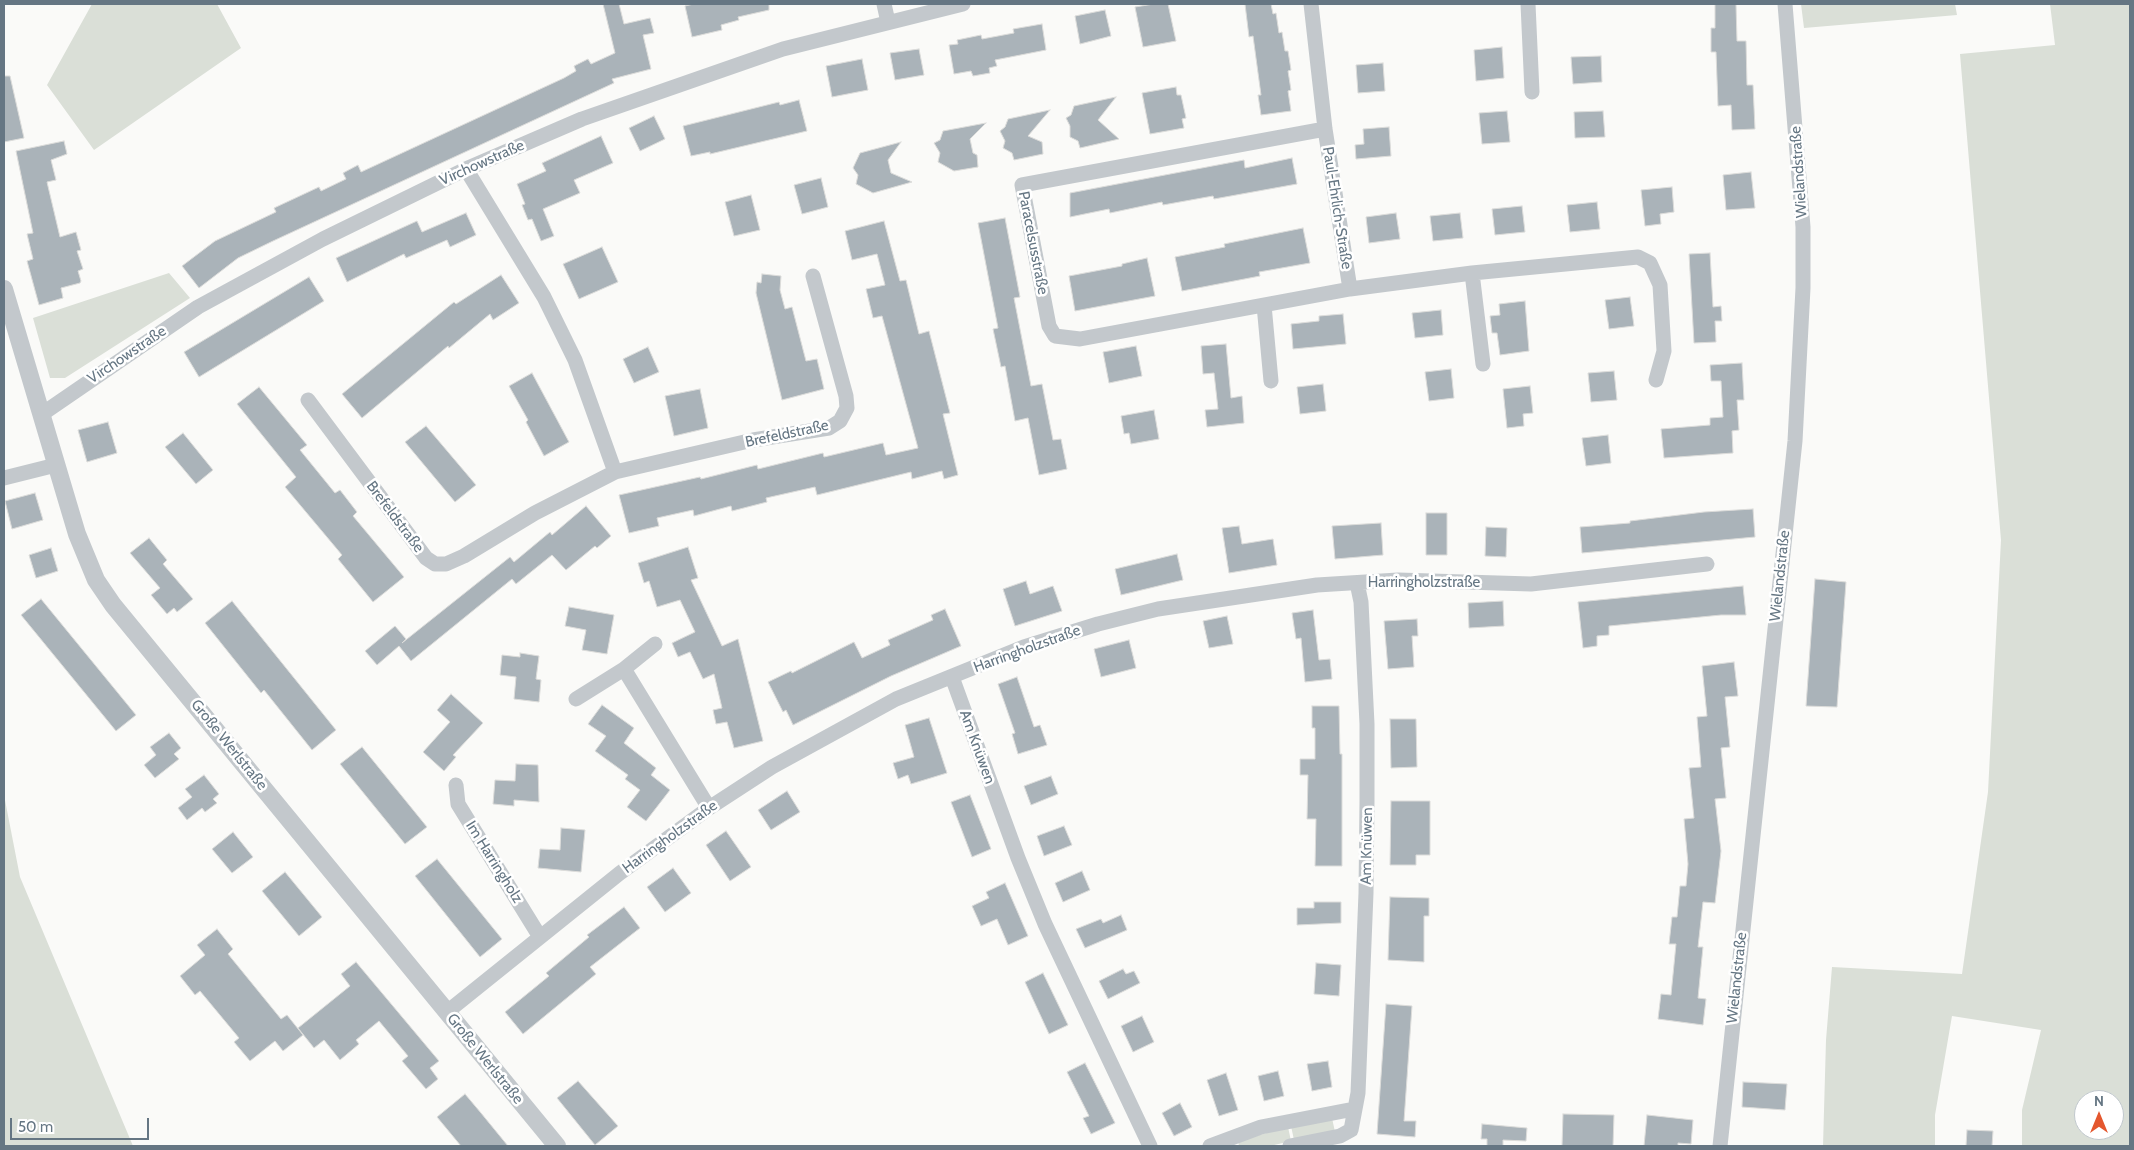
<!DOCTYPE html>
<meta charset="utf-8">
<style>
body{margin:0}
#map{position:relative;width:2134px;height:1150px;overflow:hidden;background:#fafaf8;font-family:Cabin,sans-serif}
canvas{display:block}
.frame{position:absolute;inset:0;border:5px solid #657683;pointer-events:none}
.north{position:absolute;left:2074px;top:1090px;width:50px;height:50px;box-sizing:border-box;background:#fff;border:1px solid #c1c8cd;border-radius:50%;rotate:0deg;font-size:14px;font-weight:700;line-height:20px;text-align:center;color:#657683}
.north::after{content:'';display:block;margin:auto;width:18px;height:22px;background:#e4572e;clip-path:polygon(50% 0,100% 100%,50% 72%,0 100%)}
.scale{position:absolute;left:10px;top:1118px;width:139px;height:22px;box-sizing:border-box;border:2px solid #657683;border-top:0;padding-left:6px;font-size:15px;line-height:18px;white-space:nowrap;color:#657683;-webkit-text-stroke:4px #fff;paint-order:stroke}
</style>
<div id="map">
<canvas width="2134" height="1150"></canvas>
<div class="frame"></div>
<div class="north">N</div>
<div class="scale">50 m</div>
</div>
<script>
const context = document.querySelector('canvas').getContext('2d');
context.lineJoin = 'round';
function paint(path, color) {
  context.fillStyle = color;
  context.fill(path, 'evenodd');
}
function poly(rows) {
  const path = new Path2D();
  for (const r of rows) {
    path.moveTo(r[0], r[1]);
    for (let i = 2; i < r.length; i += 2) path.lineTo(r[i], r[i + 1]);
  }
  return path;
}
function strokePath(path, color, width, dash) {
  context.strokeStyle = color;
  context.lineWidth = width;
  context.lineCap = dash ? 'butt' : 'round';
  context.setLineDash(dash || []);
  context.stroke(path);
}
function write(font, color, halo, rows, align = 'center') {
  context.font = font + ' Cabin,sans-serif';
  context.lineWidth = 5;
  context.setLineDash([]);
  context.textBaseline = 'middle';
  context.strokeStyle = halo;
  context.fillStyle = color;
  for (const [text, x, y, turn = 0] of rows) {
    context.save();
    context.translate(x, y);
    context.rotate((+turn || 0) * Math.PI / 180);
    context.textAlign = isNaN(turn) ? turn : align;
    if (halo) context.strokeText(text, 0, 0);
    context.fillText(text, 0, 0);
    context.restore();
  }
}
const green = poly([
 [92,4,217,4,241,48,94,150,47,85],
 [1801,4,1955,4,1957,15,1804,28],
 [2050,4,2130,4,2130,1146,2022,1146,2022,1110,2041,1030,1952,1016,1935,1115,1935,1146,1823,1146,1826,1040,1832,967,1962,974,1988,792,2001,540,1960,54,2055,45],
 [2084,1100,2114,1100,2114,1130,2084,1130],
 [169,273,190,298,65,378,50,378,33,318],
 [4,795,20,877,133,1146,4,1146],
 [1332,1118,1335,1132,1294,1140,1291,1126],
 [1288,1127,1291,1141,1270,1146,1239,1146,1238,1141]
]);
const building = poly([
 [603,4,619,4,624,24,650,18,654,33,643,35,651,69,612,79,614,83,273,241,238,258,199,288,182,266,215,241,276,212,274,208,319,187,321,191,346,179,343,173,358,165,361,172,564,78,576,71,574,66,588,59,591,64,615,53,603,4],
 [694,4,769,4,769,10,738,17,739,20,721,25,722,30,692,37,685,6,694,4],
 [1154,4,1168,4,1176,41,1143,47,1135,7,1154,4],
 [1245,4,1271,4,1273,14,1276,13,1279,33,1282,32,1285,51,1288,51,1291,70,1288,71,1291,90,1288,91,1291,111,1261,115,1258,95,1261,95,1253,36,1249,37,1245,4],
 [1715,4,1736,4,1737,41,1746,41,1747,85,1753,85,1755,129,1732,130,1731,105,1718,106,1716,52,1711,52,1711,28,1715,28,1715,4],
 [1105,10,1111,36,1080,44,1075,16,1105,10],
 [1042,24,1046,50,995,60,997,66,989,68,990,73,973,76,971,71,954,74,949,45,958,44,957,40,981,35,982,39,1014,33,1013,29,1042,24],
 [1502,47,1504,78,1476,81,1474,50,1502,47],
 [919,49,924,75,895,80,890,53,919,49],
 [1601,56,1602,82,1573,84,1571,57,1601,56],
 [862,59,868,90,832,97,826,66,862,59],
 [1383,63,1385,91,1358,93,1356,65,1383,63],
 [4,76,10,76,24,138,4,142,4,76],
 [1176,87,1177,95,1181,95,1186,118,1182,119,1184,128,1150,134,1142,93,1176,87],
 [1116,97,1098,120,1119,139,1080,148,1078,141,1070,137,1070,126,1066,118,1071,115,1074,106,1116,97],
 [799,100,807,131,710,154,710,152,691,156,683,126,779,102,780,105,799,100],
 [1050,110,1028,136,1042,142,1043,154,1014,160,1012,153,1003,148,1005,141,1000,131,1005,127,1008,119,1050,110],
 [1507,111,1510,142,1482,144,1479,113,1507,111],
 [1603,111,1605,137,1575,138,1574,112,1603,111],
 [654,116,665,139,640,151,629,128,654,116],
 [986,123,970,139,973,153,977,155,978,167,954,171,938,162,940,153,934,143,940,140,943,131,986,123],
 [1389,127,1391,156,1356,159,1355,145,1364,144,1363,129,1389,127],
 [601,136,613,163,574,180,580,193,543,209,554,236,541,241,532,219,528,220,522,205,525,204,517,184,546,171,542,163,601,136],
 [64,141,67,154,51,160,56,180,47,182,60,237,76,232,81,250,77,251,83,269,78,271,81,281,80,283,61,288,63,298,39,305,27,261,33,259,27,234,33,233,16,151,64,141],
 [901,142,888,160,891,173,912,182,873,193,856,184,858,175,853,168,860,153,901,142],
 [1292,158,1297,184,1214,199,1213,196,1163,205,1162,202,1110,213,1109,209,1070,217,1070,193,1244,160,1245,168,1292,158],
 [1751,172,1755,208,1726,210,1723,175,1751,172],
 [821,178,828,207,802,214,794,185,821,178],
 [1672,187,1674,212,1660,214,1661,224,1645,226,1641,190,1672,187],
 [751,195,760,230,734,236,725,202,751,195],
 [1597,202,1600,229,1570,232,1567,205,1597,202],
 [1522,206,1525,232,1495,235,1492,209,1522,206],
 [466,213,476,235,450,247,447,240,406,258,404,254,347,282,336,258,417,221,422,232,466,213],
 [1396,213,1400,239,1369,243,1366,217,1396,213],
 [1460,213,1463,238,1433,241,1430,216,1460,213],
 [1005,218,1020,297,1014,298,1031,386,1042,384,1053,440,1061,439,1067,469,1039,475,1028,418,1015,421,1005,366,1001,367,993,329,998,328,978,223,1005,218],
 [884,221,900,281,906,280,919,334,929,331,950,413,943,414,958,475,944,479,942,471,912,479,911,472,817,495,815,487,766,498,767,502,732,511,731,506,694,516,693,510,657,518,659,526,629,533,619,495,700,477,701,479,757,465,758,469,823,453,824,457,883,443,886,455,918,448,882,316,873,318,866,289,885,285,877,254,852,260,845,231,884,221],
 [1303,228,1310,263,1259,272,1260,276,1182,291,1175,257,1225,247,1224,244,1303,228],
 [602,247,618,282,579,299,563,264,602,247],
 [1710,253,1713,307,1721,306,1722,321,1715,321,1716,342,1694,343,1689,254,1710,253],
 [1147,258,1155,296,1075,311,1069,276,1122,266,1122,264,1147,258],
 [762,274,781,276,780,290,785,309,792,307,806,361,817,359,824,389,782,400,756,293,757,282,761,283,762,274],
 [501,275,519,303,493,320,490,314,449,348,448,346,362,418,342,394,454,302,456,304,501,275],
 [309,277,324,301,199,377,184,352,309,277],
 [1630,297,1634,326,1609,329,1605,300,1630,297],
 [1525,301,1529,351,1500,355,1497,333,1492,333,1490,316,1500,315,1499,304,1525,301],
 [1441,310,1443,335,1415,338,1412,313,1441,310],
 [1343,314,1346,344,1293,349,1291,324,1319,321,1319,316,1343,314],
 [1226,344,1231,398,1242,396,1244,423,1207,427,1205,410,1218,409,1214,373,1203,374,1201,346,1226,344],
 [1136,346,1142,376,1109,383,1103,352,1136,346],
 [648,347,659,372,634,383,623,359,648,347],
 [1742,363,1744,400,1737,400,1739,430,1732,431,1733,453,1664,458,1661,429,1710,425,1710,418,1723,417,1721,381,1711,381,1710,365,1742,363],
 [1451,369,1454,398,1429,401,1425,372,1451,369],
 [1614,371,1617,400,1591,402,1588,373,1614,371],
 [532,373,569,442,544,456,526,422,528,420,509,386,532,373],
 [1323,384,1326,411,1300,414,1297,387,1323,384],
 [1530,386,1533,413,1523,414,1524,426,1507,428,1503,389,1530,386],
 [259,387,307,445,300,450,335,493,340,490,357,512,353,516,404,577,373,602,338,559,342,555,285,487,296,477,237,404,259,387],
 [700,389,708,428,674,436,665,396,700,389],
 [1154,410,1159,439,1131,444,1129,433,1124,434,1121,416,1154,410],
 [108,422,117,453,87,462,78,430,108,422],
 [426,426,476,485,455,502,405,442,426,426],
 [183,433,213,470,196,484,165,447,183,433],
 [1608,435,1611,463,1586,466,1582,438,1608,435],
 [35,493,43,520,12,529,5,501,35,493],
 [586,506,611,536,597,548,595,546,566,570,552,555,516,584,512,579,411,661,399,646,377,665,365,651,395,626,406,639,402,643,510,557,514,562,550,532,552,535,586,506],
 [1753,509,1755,537,1582,553,1580,527,1630,523,1630,521,1704,512,1753,509],
 [1426,513,1447,513,1447,555,1426,555,1426,513],
 [1381,523,1383,555,1335,559,1332,526,1381,523],
 [1239,526,1242,544,1273,539,1277,565,1229,573,1222,528,1239,526],
 [1486,527,1507,528,1506,557,1485,556,1486,527],
 [149,538,167,560,163,564,193,599,177,612,174,608,167,614,151,595,160,588,130,553,149,538],
 [688,547,698,578,691,580,722,646,738,639,763,741,734,748,727,722,716,724,713,710,722,708,714,674,703,679,690,652,678,657,672,643,695,632,680,600,657,607,649,581,644,583,638,563,688,547],
 [51,548,58,571,36,578,29,555,51,548],
 [1177,554,1183,580,1121,595,1115,569,1177,554],
 [1815,579,1846,582,1837,707,1806,706,1815,579],
 [1026,581,1030,594,1053,586,1062,611,1015,626,1003,589,1026,581],
 [1743,586,1746,615,1721,615,1609,626,1609,635,1597,636,1597,646,1583,648,1578,602,1743,586],
 [41,599,136,715,116,731,21,615,41,599],
 [232,601,336,730,312,750,264,690,261,693,205,623,232,601],
 [1503,601,1504,626,1469,628,1468,603,1503,601],
 [569,607,614,615,607,654,582,650,586,630,565,626,569,607],
 [945,609,961,646,891,676,793,725,786,710,783,712,768,682,791,671,792,673,854,642,862,658,890,645,888,640,933,620,931,615,945,609],
 [1313,610,1319,660,1330,659,1332,679,1305,682,1301,638,1296,639,1292,613,1313,610],
 [1227,616,1233,644,1209,648,1203,621,1227,616],
 [1417,619,1418,636,1412,636,1414,667,1388,669,1384,621,1417,619],
 [1129,640,1136,668,1101,677,1094,649,1129,640],
 [520,653,539,656,536,679,541,680,539,702,514,699,516,677,500,675,502,655,520,657,520,653],
 [1734,662,1738,696,1725,697,1730,747,1721,748,1726,798,1715,799,1721,851,1715,903,1703,902,1698,947,1703,947,1698,998,1706,999,1703,1025,1658,1019,1661,994,1671,995,1676,944,1669,944,1672,917,1677,917,1680,886,1686,886,1688,864,1684,819,1694,818,1689,768,1701,767,1697,717,1707,716,1702,666,1734,662],
 [1017,677,1034,727,1040,725,1047,745,1018,754,1012,734,1015,733,998,684,1017,677],
 [451,694,483,723,453,755,456,757,444,771,423,752,450,722,437,710,451,694],
 [602,705,634,728,624,743,656,768,651,775,670,790,646,821,627,807,640,790,625,779,628,775,595,751,606,736,588,724,602,705],
 [1312,706,1339,706,1340,754,1342,754,1342,866,1315,866,1316,819,1307,819,1308,775,1300,775,1300,759,1315,759,1315,728,1312,728,1312,706],
 [929,718,947,773,911,784,908,775,898,779,893,763,914,757,905,725,929,718],
 [1390,719,1416,719,1417,767,1391,768,1390,719],
 [169,733,181,748,174,754,179,759,155,778,144,765,156,755,150,747,169,733],
 [362,747,427,827,405,844,340,764,362,747],
 [516,764,538,765,539,802,514,800,514,806,493,804,495,780,515,781,516,764],
 [204,775,219,794,213,799,217,803,205,812,202,808,187,820,178,808,192,797,185,789,204,775],
 [1051,776,1058,794,1031,805,1024,786,1051,776],
 [787,791,800,812,771,830,758,810,787,791],
 [970,795,991,849,972,857,951,802,970,795],
 [1391,801,1430,801,1430,855,1416,855,1416,865,1390,865,1391,801],
 [1064,826,1072,845,1044,856,1037,836,1064,826],
 [561,828,585,830,581,872,538,868,540,849,560,850,561,828],
 [726,831,751,867,730,881,706,845,726,831],
 [233,832,253,857,232,873,212,849,233,832],
 [437,859,502,939,480,957,415,876,437,859],
 [673,868,691,893,665,912,647,887,673,868],
 [1082,871,1090,890,1063,902,1055,883,1082,871],
 [285,872,322,917,299,936,262,891,285,872],
 [1005,883,1028,936,1008,945,997,919,981,926,972,906,989,898,986,892,1005,883],
 [1390,897,1429,898,1429,916,1424,916,1424,962,1388,960,1390,897],
 [1314,902,1341,902,1341,923,1297,925,1297,908,1314,908,1314,902],
 [624,907,640,928,590,967,596,974,523,1034,505,1012,549,976,546,973,589,937,587,935,624,907],
 [1121,915,1127,930,1085,948,1076,929,1101,919,1103,923,1121,915],
 [217,929,233,949,228,954,281,1019,287,1015,303,1035,283,1051,275,1041,250,1061,234,1042,239,1038,200,991,195,995,180,976,205,955,197,945,217,929],
 [356,962,439,1061,430,1068,438,1079,426,1089,402,1061,408,1056,379,1021,356,1040,359,1044,340,1060,324,1040,314,1048,298,1028,350,986,341,974,356,962],
 [1316,963,1341,965,1339,996,1314,994,1316,963],
 [1123,969,1126,974,1134,971,1140,983,1108,999,1099,981,1123,969],
 [1043,973,1068,1025,1049,1034,1025,982,1043,973],
 [1386,1004,1412,1006,1404,1121,1416,1121,1415,1137,1377,1134,1386,1004],
 [1142,1016,1154,1042,1133,1052,1121,1026,1142,1016],
 [1328,1061,1332,1087,1312,1091,1307,1064,1328,1061],
 [1085,1063,1115,1123,1091,1134,1083,1118,1089,1116,1067,1072,1085,1063],
 [1278,1071,1284,1096,1264,1101,1258,1076,1278,1071],
 [1226,1073,1238,1110,1219,1116,1207,1080,1226,1073],
 [578,1081,618,1126,595,1145,557,1098,578,1081],
 [1743,1082,1787,1084,1785,1110,1742,1107,1743,1082],
 [465,1094,481,1113,508,1146,461,1146,437,1117,465,1094],
 [1180,1103,1192,1127,1174,1136,1162,1113,1180,1103],
 [1563,1114,1614,1115,1613,1146,1562,1146,1563,1114],
 [1647,1115,1693,1120,1691,1144,1678,1143,1678,1146,1644,1146,1647,1115],
 [1482,1124,1527,1128,1526,1141,1503,1140,1503,1146,1487,1146,1487,1139,1481,1139,1482,1124],
 [1967,1130,1993,1131,1992,1146,1966,1146,1967,1130]
]);
const minor = poly([
 [884,4,888,22],
 [1311,4,1325,129,1350,289,1472,273,1638,257,1650,263,1660,285,1664,351,1656,380],
 [1528,4,1532,92],
 [1325,129,1022,185,1049,326,1055,336,1080,339,1350,289],
 [466,169,544,297,575,360,615,472],
 [1472,273,1483,364],
 [1264,305,1271,381],
 [308,400,426,558,435,564,446,564,464,556,535,513,615,472,753,440,829,428,840,421,847,408,846,396,813,276],
 [42,414,198,307,323,239,466,169,582,119,783,49,963,4],
 [4,478,56,465],
 [655,644,624,669,709,808],
 [952,677,1018,858,1045,924,1150,1146],
 [576,699,624,669],
 [456,785,458,804,540,937],
 [447,1012,620,873,709,808,772,767,896,699,1024,647,1098,624,1158,609,1317,585,1398,580,1531,584,1707,564],
 [1210,1146,1261,1127,1354,1109],
 [1290,1146,1340,1136,1351,1130,1358,1093,1366,893,1367,801,1367,724,1361,602,1357,583],
 [1720,1146,1795,441,1803,288,1803,227,1785,4]
]);
const tertiary = poly([
 [4,289,77,534,96,580,113,605,557,1146]
]);
const streetNames = [
 ["Virchowstraße",482,163,-24],
 ["Wielandstraße",1799,172,-94],
 ["Paul-Ehrlich-Straße",1337,208,81],
 ["Paracelsusstraße",1033,243,79],
 ["Virchowstraße",127,355,-34],
 ["Brefeldstraße",787,434,-12],
 ["Brefeldstraße",395,517,53],
 ["Wielandstraße",1780,576,-84],
 ["Harringholzstraße",1424,583],
 ["Harringholzstraße",1027,649,-20],
 ["Große Werlstraße",229,745,51],
 ["Am Knüwen",977,747,70],
 ["Harringholzstraße",670,837,-36],
 ["Am Knüwen",1367,846,-89],
 ["Im Harringholz",494,862,58],
 ["Wielandstraße",1737,978,-84],
 ["Große Werlstraße",485,1059,51]
];
paint(green, '#dadfd7');
paint(building, '#aab3b9');
strokePath(building, '#dcdcda', 1);
strokePath(minor, '#c3c8cc', 15);
strokePath(tertiary, '#c3c8cc', 18);
write('15px', '#657683', '#fff', streetNames);
</script>
